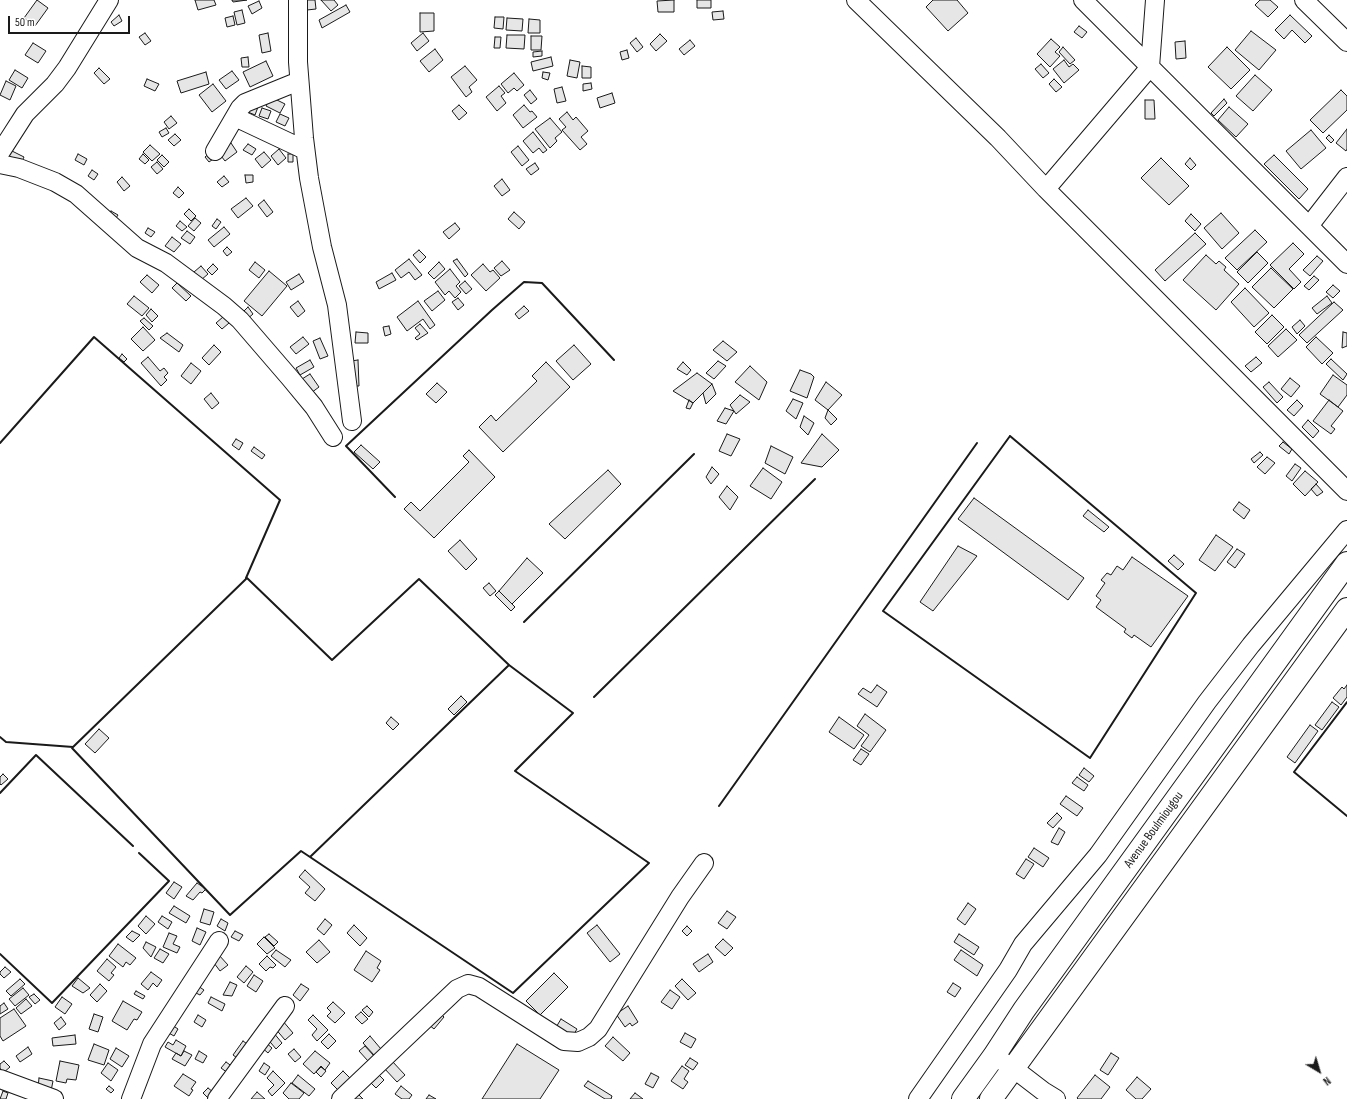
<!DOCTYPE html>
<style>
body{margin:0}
#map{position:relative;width:1347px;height:1099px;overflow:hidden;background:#fff;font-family:"Sofia Sans Condensed",sans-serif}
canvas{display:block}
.north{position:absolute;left:1299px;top:1051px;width:40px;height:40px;-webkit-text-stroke:3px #fff;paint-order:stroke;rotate:142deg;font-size:11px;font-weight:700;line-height:16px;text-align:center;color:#1a1a1a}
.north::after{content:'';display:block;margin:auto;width:14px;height:18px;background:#1a1a1a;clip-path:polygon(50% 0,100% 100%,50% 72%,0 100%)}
.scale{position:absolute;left:8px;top:16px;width:122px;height:18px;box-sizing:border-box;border:2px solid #1a1a1a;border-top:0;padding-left:5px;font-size:12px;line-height:14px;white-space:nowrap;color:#1a1a1a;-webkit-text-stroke:3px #fff;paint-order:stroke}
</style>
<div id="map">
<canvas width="1347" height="1099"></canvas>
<div class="north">N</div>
<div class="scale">50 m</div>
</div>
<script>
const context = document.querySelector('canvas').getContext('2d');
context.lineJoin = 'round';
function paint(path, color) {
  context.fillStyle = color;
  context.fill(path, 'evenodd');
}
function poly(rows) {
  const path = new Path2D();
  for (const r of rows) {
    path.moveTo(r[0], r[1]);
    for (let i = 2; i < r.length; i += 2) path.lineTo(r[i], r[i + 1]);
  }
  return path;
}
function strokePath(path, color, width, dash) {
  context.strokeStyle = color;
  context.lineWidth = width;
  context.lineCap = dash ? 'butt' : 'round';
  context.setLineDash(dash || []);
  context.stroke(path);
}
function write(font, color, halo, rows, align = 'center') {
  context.font = font + ' "Sofia Sans Condensed",sans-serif';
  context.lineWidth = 3;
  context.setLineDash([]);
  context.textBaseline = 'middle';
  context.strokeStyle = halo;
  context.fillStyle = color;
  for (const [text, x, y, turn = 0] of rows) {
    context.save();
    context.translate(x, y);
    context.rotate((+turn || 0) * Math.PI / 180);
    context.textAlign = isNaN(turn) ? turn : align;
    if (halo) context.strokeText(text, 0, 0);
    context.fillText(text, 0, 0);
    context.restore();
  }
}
const building = poly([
 [37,0,48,8,35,26,24,18,37,0],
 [195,0,214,0,216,5,198,10,195,0],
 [232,0,247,0,233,2,232,0],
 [306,0,315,0,316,9,307,10,306,0],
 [321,0,334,0,338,5,331,11,321,0],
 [674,0,674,12,658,12,657,1,674,0],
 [697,0,711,0,711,8,697,8,697,0],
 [933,0,957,0,968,13,948,31,926,7,933,0],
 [1260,0,1270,0,1278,7,1268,17,1255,5,1260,0],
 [259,1,262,8,252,14,248,6,259,1],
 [346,5,350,12,322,28,319,20,346,5],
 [242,10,245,23,237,25,234,12,242,10],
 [723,11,724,19,713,20,712,12,723,11],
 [420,13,434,13,434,31,420,32,420,13],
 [119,15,122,21,114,26,111,22,119,15],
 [1290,15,1312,36,1305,43,1292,30,1284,39,1275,30,1290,15],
 [233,16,235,25,227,27,225,18,233,16],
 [495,17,504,17,503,29,494,28,495,17],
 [507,18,523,19,522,31,506,30,507,18],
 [529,19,540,20,540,33,528,33,529,19],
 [1079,26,1087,32,1082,38,1074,32,1079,26],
 [1251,31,1276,50,1259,70,1235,50,1251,31],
 [145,33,151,41,145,45,139,37,145,33],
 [268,33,271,51,262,53,259,35,268,33],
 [423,33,429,41,417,51,411,43,423,33],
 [660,34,667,41,656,51,650,44,660,34],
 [507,35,525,35,524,49,506,48,507,35],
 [531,36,542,36,541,50,531,50,531,36],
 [495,37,501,37,500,48,494,48,495,37],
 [636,38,643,47,637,52,630,43,636,38],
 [1051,39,1060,47,1055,52,1060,56,1050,67,1037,54,1051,39],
 [690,40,695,46,684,55,679,49,690,40],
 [1185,41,1186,58,1176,59,1175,42,1185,41],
 [33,43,46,51,38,63,25,55,33,43],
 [1063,47,1075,60,1070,64,1059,52,1063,47],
 [1227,47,1250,70,1231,89,1208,67,1227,47],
 [435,49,443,60,429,72,420,61,435,49],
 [627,50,629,58,622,60,620,52,627,50],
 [542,51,542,56,533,57,533,52,542,51],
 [248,57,249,67,242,67,241,58,248,57],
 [551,57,553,66,533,71,531,62,551,57],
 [570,60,580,62,577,78,567,76,570,60],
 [1064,60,1069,67,1073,64,1079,70,1064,83,1053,69,1064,60],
 [266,61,273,76,250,87,243,72,266,61],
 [1041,64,1049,73,1043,78,1035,69,1041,64],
 [465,66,477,80,469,87,472,92,466,97,451,77,465,66],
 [582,66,591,67,591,78,582,78,582,66],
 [99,68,110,79,104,84,94,73,99,68],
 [15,70,28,78,22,88,9,80,15,70],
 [232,71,239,80,226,89,219,80,232,71],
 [206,72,209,84,181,93,177,81,206,72],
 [543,72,550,73,548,80,542,78,543,72],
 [514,73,524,85,517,91,514,88,508,93,501,84,514,73],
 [1255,75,1272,90,1253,111,1236,96,1255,75],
 [147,79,159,84,155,91,144,86,147,79],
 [1054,79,1062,87,1056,92,1049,84,1054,79],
 [6,81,16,86,10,100,0,95,6,81],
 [591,83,592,89,583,91,583,84,591,83],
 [213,84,226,101,212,112,199,95,213,84],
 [499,86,505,93,501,96,506,103,497,111,486,97,499,86],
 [562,87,566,101,557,103,554,89,562,87],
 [530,90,537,99,531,104,524,95,530,90],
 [1341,90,1347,96,1347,110,1323,133,1310,120,1341,90],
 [612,93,615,103,600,108,597,98,612,93],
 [271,97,285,104,280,113,266,106,271,97],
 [1224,99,1227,103,1214,116,1211,113,1224,99],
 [1145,100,1154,100,1155,119,1145,119,1145,100],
 [251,104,258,107,255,115,248,112,251,104],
 [459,105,467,113,459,120,452,111,459,105],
 [524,105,530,112,532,111,537,117,523,128,513,115,524,105],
 [1229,107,1248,124,1236,137,1218,120,1229,107],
 [262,108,271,111,268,119,259,116,262,108],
 [567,112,573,120,576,117,588,131,581,137,587,144,580,150,562,130,566,127,559,119,567,112],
 [280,114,289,118,285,126,276,122,280,114],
 [171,116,177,123,169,129,164,122,171,116],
 [550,118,562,132,555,138,557,141,550,148,535,129,550,118],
 [166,128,169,133,162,137,159,132,166,128],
 [1347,129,1347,149,1346,151,1336,143,1347,129],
 [1311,130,1326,148,1301,169,1286,151,1311,130],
 [533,132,547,150,543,153,539,148,533,153,523,141,533,132],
 [175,134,181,140,174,146,168,140,175,134],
 [1329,135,1334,140,1331,143,1326,138,1329,135],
 [231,143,237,152,225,161,218,152,231,143],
 [248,144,256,149,252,155,243,150,248,144],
 [150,145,160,154,152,161,143,152,150,145],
 [518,146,529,160,522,166,511,152,518,146],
 [8,149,24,157,20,165,4,156,8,149],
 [279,149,286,158,278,165,271,156,279,149],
 [211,152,216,157,209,162,205,157,211,152],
 [264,152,271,160,262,168,255,159,264,152],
 [78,154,87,159,84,165,75,160,78,154],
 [143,154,149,160,145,164,139,159,143,154],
 [288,154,293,154,293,162,288,162,288,154],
 [162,155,169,162,164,167,157,160,162,155],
 [1274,155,1308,189,1299,199,1264,164,1274,155],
 [1161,158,1189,186,1169,205,1141,178,1161,158],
 [1190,158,1196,165,1191,170,1185,164,1190,158],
 [157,162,163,169,157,174,151,167,157,162],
 [535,163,539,169,531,175,526,169,535,163],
 [92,170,98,174,94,180,88,176,92,170],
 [245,175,253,175,253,182,246,183,245,175],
 [224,176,229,182,222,187,217,182,224,176],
 [122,177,130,186,124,191,117,182,122,177],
 [502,179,510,190,502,196,494,186,502,179],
 [178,187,184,193,179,198,173,193,178,187],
 [246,198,253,206,238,218,231,209,246,198],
 [264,200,273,212,267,217,258,205,264,200],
 [189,209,196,216,191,221,184,214,189,209],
 [111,211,118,215,114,221,107,217,111,211],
 [514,212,525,222,519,229,508,219,514,212],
 [1221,213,1239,233,1222,249,1204,228,1221,213],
 [1191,214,1201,224,1195,231,1185,221,1191,214],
 [195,218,201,223,194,231,188,226,195,218],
 [217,219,221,222,216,229,212,226,217,219],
 [180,221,187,227,182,231,176,226,180,221],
 [455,223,460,229,449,239,443,232,455,223],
 [224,227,230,234,214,247,208,240,224,227],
 [148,228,155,232,151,237,145,233,148,228],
 [1255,230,1267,242,1237,270,1225,258,1255,230],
 [187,231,195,237,190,244,181,238,187,231],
 [1195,233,1206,244,1165,281,1155,270,1195,233],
 [172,237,181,244,174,252,165,246,172,237],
 [1293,243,1304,254,1289,269,1301,282,1294,289,1270,265,1293,243],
 [227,247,232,252,227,256,223,251,227,247],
 [419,250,426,257,420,263,413,255,419,250],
 [1257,252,1268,263,1248,283,1237,272,1257,252],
 [1206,255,1216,264,1219,261,1226,267,1224,270,1239,284,1216,310,1183,280,1206,255],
 [1317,256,1323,261,1310,276,1303,270,1317,256],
 [409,259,422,275,415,280,409,272,401,278,395,270,409,259],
 [457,259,468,274,465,277,453,261,457,259],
 [502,261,510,270,501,276,494,268,502,261],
 [255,262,265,270,259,278,249,270,255,262],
 [439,262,445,269,434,279,428,273,439,262],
 [213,264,218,269,212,275,207,270,213,264],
 [483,264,490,272,493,270,500,278,486,291,471,275,483,264],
 [201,266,208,274,201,280,194,272,201,266],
 [1271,268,1293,289,1274,308,1252,287,1271,268],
 [450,269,460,282,456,286,461,292,455,298,449,291,445,295,435,282,450,269],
 [269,271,287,286,262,316,244,301,269,271],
 [392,273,396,280,379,289,376,282,392,273],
 [299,274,304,282,291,290,286,282,299,274],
 [147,275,159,285,152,293,140,282,147,275],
 [1314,276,1319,280,1309,290,1304,286,1314,276],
 [465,281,472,289,466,294,459,286,465,281],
 [177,283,191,296,186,301,172,288,177,283],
 [1333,285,1340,291,1333,298,1326,292,1333,285],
 [1245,288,1269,313,1254,327,1231,302,1245,288],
 [438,291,445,300,432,311,424,301,438,291],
 [134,296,149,308,142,316,127,304,134,296],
 [1327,296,1332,303,1317,314,1312,308,1327,296],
 [458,298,464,305,458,310,452,302,458,298],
 [298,301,305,311,298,317,290,307,298,301],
 [418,301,435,325,430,329,423,319,407,331,397,317,418,301],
 [1334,302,1343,310,1307,343,1299,335,1334,302],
 [524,306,529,311,519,319,515,314,524,306],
 [248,307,253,314,246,320,241,314,248,307],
 [151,309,158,316,152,322,146,315,151,309],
 [1272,315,1284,327,1267,344,1255,332,1272,315],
 [223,317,229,323,222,329,216,323,223,317],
 [144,318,153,326,149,330,140,321,144,318],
 [1300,320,1305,326,1297,334,1292,327,1300,320],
 [420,324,428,333,417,340,415,338,420,334,415,328,420,324],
 [389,326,391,334,385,336,383,327,389,326],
 [143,327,155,340,143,351,131,339,143,327],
 [1286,329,1297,340,1278,357,1268,346,1286,329],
 [356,332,368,333,368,343,355,343,356,332],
 [1343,332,1347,333,1347,346,1342,348,1343,332],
 [167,333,183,345,179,352,160,338,167,333],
 [303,337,309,344,296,354,290,347,303,337],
 [1316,337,1333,353,1322,364,1306,347,1316,337],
 [320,338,328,356,320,359,313,341,320,338],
 [723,341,737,352,727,361,713,350,723,341],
 [214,345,221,352,209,365,202,358,214,345],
 [574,345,591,364,573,380,556,361,574,345],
 [122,354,127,359,124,362,119,358,122,354],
 [148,357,160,371,164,368,168,373,164,377,167,380,161,386,141,363,148,357],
 [1256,357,1262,363,1251,372,1245,366,1256,357],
 [1331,359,1347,374,1343,380,1326,364,1331,359],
 [310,360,314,367,300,375,296,368,310,360],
 [358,360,359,386,352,386,351,361,358,360],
 [718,361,726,366,714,379,706,373,718,361],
 [546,362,570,387,503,452,479,427,491,415,496,421,537,381,532,376,546,362],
 [683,362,691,370,687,375,677,369,683,362],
 [191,363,201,371,191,384,181,376,191,363],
 [750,366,767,382,759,400,735,382,750,366],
 [800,370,811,374,814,377,807,398,790,391,800,370],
 [697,373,712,384,693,403,673,391,697,373],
 [310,374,319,387,311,393,302,379,310,374],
 [1333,375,1347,385,1347,395,1338,407,1320,394,1333,375],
 [1290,378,1300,386,1291,397,1281,389,1290,378],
 [826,382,842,395,828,410,815,400,826,382],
 [1269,382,1283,397,1277,403,1263,387,1269,382],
 [437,383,447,392,436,403,426,394,437,383],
 [712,384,716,394,706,404,703,393,712,384],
 [211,393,219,403,212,409,204,399,211,393],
 [740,395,750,402,736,414,730,405,740,395],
 [793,399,803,403,796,419,786,411,793,399],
 [689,400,693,403,690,409,686,408,689,400],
 [1297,400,1303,406,1294,416,1287,410,1297,400],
 [1329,400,1343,411,1331,426,1335,429,1331,434,1313,421,1329,400],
 [725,408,734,411,726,424,717,421,725,408],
 [828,410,837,419,831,425,825,418,828,410],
 [804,416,814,423,808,435,800,427,804,416],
 [1308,420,1319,431,1313,438,1302,427,1308,420],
 [727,434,740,439,731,456,719,451,727,434],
 [822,434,839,450,822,467,801,463,822,434],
 [236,439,243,443,239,450,232,445,236,439],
 [1283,442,1292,449,1289,454,1279,446,1283,442],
 [361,445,380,462,373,469,354,452,361,445],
 [771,446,793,457,785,474,765,463,771,446],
 [254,447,265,455,262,459,251,451,254,447],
 [469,450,495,477,434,538,404,509,411,502,420,511,469,462,463,456,469,450],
 [1260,452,1263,455,1254,463,1251,459,1260,452],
 [1267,457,1275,463,1265,474,1257,467,1267,457],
 [1295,464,1301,468,1292,481,1286,476,1295,464],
 [712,467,719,474,711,484,706,477,712,467],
 [763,468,782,482,771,499,750,486,763,468],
 [608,470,621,484,565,539,549,524,608,470],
 [1305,471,1318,482,1305,496,1293,484,1305,471],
 [1316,484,1323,492,1317,496,1311,489,1316,484],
 [727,486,738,497,730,510,719,497,727,486],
 [974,498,1084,578,1068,600,958,519,974,498],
 [1239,502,1250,510,1244,519,1233,510,1239,502],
 [1088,510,1109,527,1104,532,1083,516,1088,510],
 [1216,535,1233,547,1215,571,1199,560,1216,535],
 [460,540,477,559,466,570,448,551,460,540],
 [958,546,977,556,933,611,920,602,958,546],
 [1237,549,1245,554,1235,568,1227,562,1237,549],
 [1174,555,1184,564,1178,570,1168,561,1174,555],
 [1132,557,1188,596,1151,647,1134,635,1132,638,1124,632,1126,629,1096,607,1101,600,1096,596,1105,583,1101,580,1107,573,1111,575,1117,566,1123,570,1132,557],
 [527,558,543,573,512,604,499,591,527,558],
 [489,583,496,591,490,596,483,588,489,583],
 [499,591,515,607,511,611,495,595,499,591],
 [877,685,887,692,877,707,858,694,863,688,871,693,877,685],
 [1347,685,1347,697,1341,705,1333,698,1342,687,1344,689,1347,685],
 [461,696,467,702,454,715,448,709,461,696],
 [1332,702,1339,707,1322,730,1315,725,1332,702],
 [865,714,886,730,870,752,861,746,869,735,857,726,865,714],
 [391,717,399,724,393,730,386,723,391,717],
 [839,717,864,735,854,749,829,732,839,717],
 [1310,725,1318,731,1295,763,1287,757,1310,725],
 [99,729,109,738,95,753,85,744,99,729],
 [861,749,869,754,861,765,853,760,861,749],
 [1084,768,1094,776,1089,782,1079,775,1084,768],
 [3,774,8,779,1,785,0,784,0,777,3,774],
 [1077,777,1088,785,1084,791,1072,783,1077,777],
 [1066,796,1083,808,1077,816,1060,804,1066,796],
 [1057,813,1062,818,1053,828,1047,823,1057,813],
 [1059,828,1065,832,1058,845,1051,842,1059,828],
 [1034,848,1049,858,1043,867,1028,857,1034,848],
 [1026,859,1034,864,1024,879,1016,874,1026,859],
 [305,870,325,889,315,901,305,893,310,887,299,877,305,870],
 [174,882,182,887,174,899,166,893,174,882],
 [197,883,206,889,202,893,200,892,193,900,186,896,197,883],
 [968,903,976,909,965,925,957,919,968,903],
 [174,906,190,916,186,923,169,913,174,906],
 [204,909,214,912,210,925,200,922,204,909],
 [727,911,736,917,727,929,718,923,727,911],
 [146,916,155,924,146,934,138,926,146,916],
 [162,916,172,922,168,929,158,922,162,916],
 [221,919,228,923,225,931,217,926,221,919],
 [325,919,332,925,324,935,317,929,325,919],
 [354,925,367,938,360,946,347,933,354,925],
 [597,925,620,954,610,962,587,933,597,925],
 [687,926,692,931,687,936,682,931,687,926],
 [197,928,206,932,200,945,192,941,197,928],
 [132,931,140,935,133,942,126,937,132,931],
 [235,931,243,935,239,941,231,937,235,931],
 [169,933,177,936,173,944,180,947,177,953,163,947,169,933],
 [269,934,278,942,274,946,265,937,269,934],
 [959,934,979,947,974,955,954,942,959,934],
 [264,937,275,948,267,954,257,944,264,937],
 [723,939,733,948,725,956,715,947,723,939],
 [319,940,330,952,317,963,306,952,319,940],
 [146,942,156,947,151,957,143,948,146,942],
 [118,944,136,958,130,965,126,962,123,967,109,956,118,944],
 [160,949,169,954,163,963,154,958,160,949],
 [276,950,291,960,285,967,271,956,276,950],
 [961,950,983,965,977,976,954,960,961,950],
 [366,951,381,961,377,968,380,970,372,982,354,970,366,951],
 [218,954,228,965,220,971,211,959,218,954],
 [708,954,713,962,699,972,693,964,708,954],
 [267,956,276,965,273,968,270,967,266,971,259,964,267,956],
 [107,959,116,967,111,973,114,975,109,981,97,971,107,959],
 [246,966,253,972,244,983,237,977,246,966],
 [5,967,11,972,4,978,0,974,0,972,5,967],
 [151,972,162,980,157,987,153,983,148,990,141,984,151,972],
 [554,973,568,987,540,1015,526,1001,554,973],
 [254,975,263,981,256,992,247,986,254,975],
 [78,978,90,988,83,993,72,986,78,978],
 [20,979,25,984,11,996,6,991,20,979],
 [682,979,696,993,688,1000,675,986,682,979],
 [230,982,237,985,232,996,223,995,230,982],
 [953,983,961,988,955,997,947,992,953,983],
 [100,984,107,991,97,1002,90,995,100,984],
 [301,984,309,989,300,1001,293,995,301,984],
 [198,986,204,990,200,995,194,992,198,986],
 [23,988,29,995,15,1006,9,999,23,988],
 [670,990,680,997,672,1009,661,1002,670,990],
 [136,991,145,996,143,999,134,994,136,991],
 [34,994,40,1000,35,1004,29,997,34,994],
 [62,997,72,1004,65,1014,55,1007,62,997],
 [211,997,225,1004,222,1011,208,1003,211,997],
 [26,999,32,1006,21,1014,16,1008,26,999],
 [123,1001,142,1012,137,1020,134,1019,127,1030,112,1021,123,1001],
 [333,1002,345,1013,335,1023,327,1016,331,1012,327,1008,333,1002],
 [4,1003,8,1009,0,1014,0,1006,4,1003],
 [367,1006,373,1012,369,1017,362,1010,367,1006],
 [628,1006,638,1022,632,1026,630,1023,625,1027,616,1014,628,1006],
 [14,1009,26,1026,3,1041,0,1036,0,1018,14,1009],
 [361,1012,368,1019,362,1024,355,1017,361,1012],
 [439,1012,444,1017,434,1029,428,1024,439,1012],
 [94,1014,103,1017,98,1032,89,1029,94,1014],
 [198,1015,206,1020,202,1027,194,1022,198,1015],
 [313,1015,328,1030,317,1041,312,1035,317,1029,308,1020,313,1015],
 [61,1017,66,1024,59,1030,54,1023,61,1017],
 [561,1019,577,1029,571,1039,555,1029,561,1019],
 [282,1020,293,1033,285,1040,274,1027,282,1020],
 [172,1025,178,1029,174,1036,167,1032,172,1025],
 [273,1032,282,1043,276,1049,266,1037,273,1032],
 [685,1033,696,1039,691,1048,680,1042,685,1033],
 [329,1034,336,1041,328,1049,321,1042,329,1034],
 [75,1035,76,1044,53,1046,52,1038,75,1035],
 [370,1036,381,1049,374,1055,363,1043,370,1036],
 [613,1037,630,1053,623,1061,605,1046,613,1037],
 [176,1040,186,1046,181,1056,165,1047,168,1042,173,1045,176,1040],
 [243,1041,250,1046,240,1060,233,1055,243,1041],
 [264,1041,272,1048,268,1053,260,1046,264,1041],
 [94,1044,109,1050,104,1065,88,1060,94,1044],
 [517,1044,559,1070,540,1099,482,1099,517,1044],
 [365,1046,374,1056,368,1061,359,1051,365,1046],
 [28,1047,32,1054,20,1062,16,1056,28,1047],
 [116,1048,129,1056,122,1067,110,1059,116,1048],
 [294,1049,301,1057,295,1062,288,1054,294,1049],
 [184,1051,192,1055,185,1066,172,1059,176,1053,181,1056,184,1051],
 [199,1051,207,1056,203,1063,195,1059,199,1051],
 [315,1051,330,1063,325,1070,321,1066,314,1074,303,1064,315,1051],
 [1111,1053,1119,1058,1108,1075,1100,1070,1111,1053],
 [690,1058,698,1063,693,1070,685,1065,690,1058],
 [4,1061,10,1067,3,1073,0,1068,0,1064,4,1061],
 [60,1061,79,1065,76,1080,67,1079,66,1083,56,1081,60,1061],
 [392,1061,405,1075,397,1082,384,1068,392,1061],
 [226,1062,233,1067,228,1073,221,1068,226,1062],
 [108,1063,118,1070,111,1081,101,1073,108,1063],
 [264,1063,270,1067,265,1075,259,1071,264,1063],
 [682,1066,689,1071,684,1079,688,1082,683,1089,671,1081,682,1066],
 [321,1067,326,1071,321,1077,316,1072,321,1067],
 [273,1071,285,1083,272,1096,268,1091,274,1085,267,1078,273,1071],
 [343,1071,350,1078,338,1090,331,1083,343,1071],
 [651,1073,659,1077,653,1088,645,1084,651,1073],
 [183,1074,196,1082,191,1089,193,1090,189,1096,174,1086,183,1074],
 [378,1074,384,1080,376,1088,370,1082,378,1074],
 [298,1075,315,1089,309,1096,292,1083,298,1075],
 [1095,1075,1110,1087,1101,1099,1078,1099,1077,1098,1095,1075],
 [1137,1077,1151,1089,1142,1099,1136,1099,1126,1090,1137,1077],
 [39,1078,53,1081,51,1091,38,1088,39,1078],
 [588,1081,612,1096,611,1099,605,1099,584,1086,588,1081],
 [291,1083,304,1093,299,1099,289,1099,283,1093,291,1083],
 [109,1086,114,1090,111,1093,106,1089,109,1086],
 [401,1086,412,1095,409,1099,402,1099,395,1094,401,1086],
 [208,1088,213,1092,208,1098,203,1093,208,1088],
 [3,1091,8,1093,6,1099,0,1099,3,1091],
 [257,1092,265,1099,251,1099,257,1092],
 [635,1093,643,1099,630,1099,635,1093],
 [358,1094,363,1099,353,1099,358,1094],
 [429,1095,436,1099,426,1099,429,1095]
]);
const minor = poly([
 [298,0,298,62,304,138,309,178,322,247,337,305,352,421],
 [856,0,998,138,1046,189,1347,491],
 [1083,0,1347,264],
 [1304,0,1347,42],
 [235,117,305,150],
 [215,151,240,108,245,103,299,81],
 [0,153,25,114,55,84,67,68,109,0],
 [0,164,19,168,55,182,76,194,137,248,166,263,224,306,240,320,290,378,314,407,333,437],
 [1046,189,1150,67,1155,0],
 [1309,226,1347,177],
 [994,1056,1013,1068,1043,1091,1056,1099],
 [0,1079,54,1099],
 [131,1099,152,1044,219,941],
 [217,1099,285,1006],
 [341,1099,457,989,468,984,479,987,564,1041,578,1042,589,1037,598,1029,680,897,704,863],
 [918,1099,1008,970,1023,944,1098,855,1207,702,1251,645,1347,530]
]);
const highway = poly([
 [963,1099,994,1056,1024,1010,1347,563],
 [991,1099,1347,609]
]);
const wall = poly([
 [1010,436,1196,593,1090,758,883,611,1010,436],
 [0,443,94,337,280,500,246,578],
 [395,497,346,446,492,310,524,282,542,283,614,360],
 [247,578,332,660,419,579,509,665,310,857,301,851,230,915,72,748,247,578],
 [524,622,694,454],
 [509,665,573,713,515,771,649,863,513,993,310,857,509,665],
 [594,697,815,479],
 [1347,702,1294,772,1347,816],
 [0,737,6,742,73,747],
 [0,793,36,755,133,846],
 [719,806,977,443],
 [0,954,52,1003,169,881,139,853]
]);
const streetNames = [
 ["Avenue Boulmiougou",1154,830,-54]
];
paint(building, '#e6e6e6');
strokePath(building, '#1a1a1a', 1);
strokePath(minor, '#1a1a1a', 20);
strokePath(highway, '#1a1a1a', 24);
strokePath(minor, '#fff', 18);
strokePath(highway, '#fff', 22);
strokePath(wall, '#1a1a1a', 2);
write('13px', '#1a1a1a', '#fff', streetNames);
</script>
